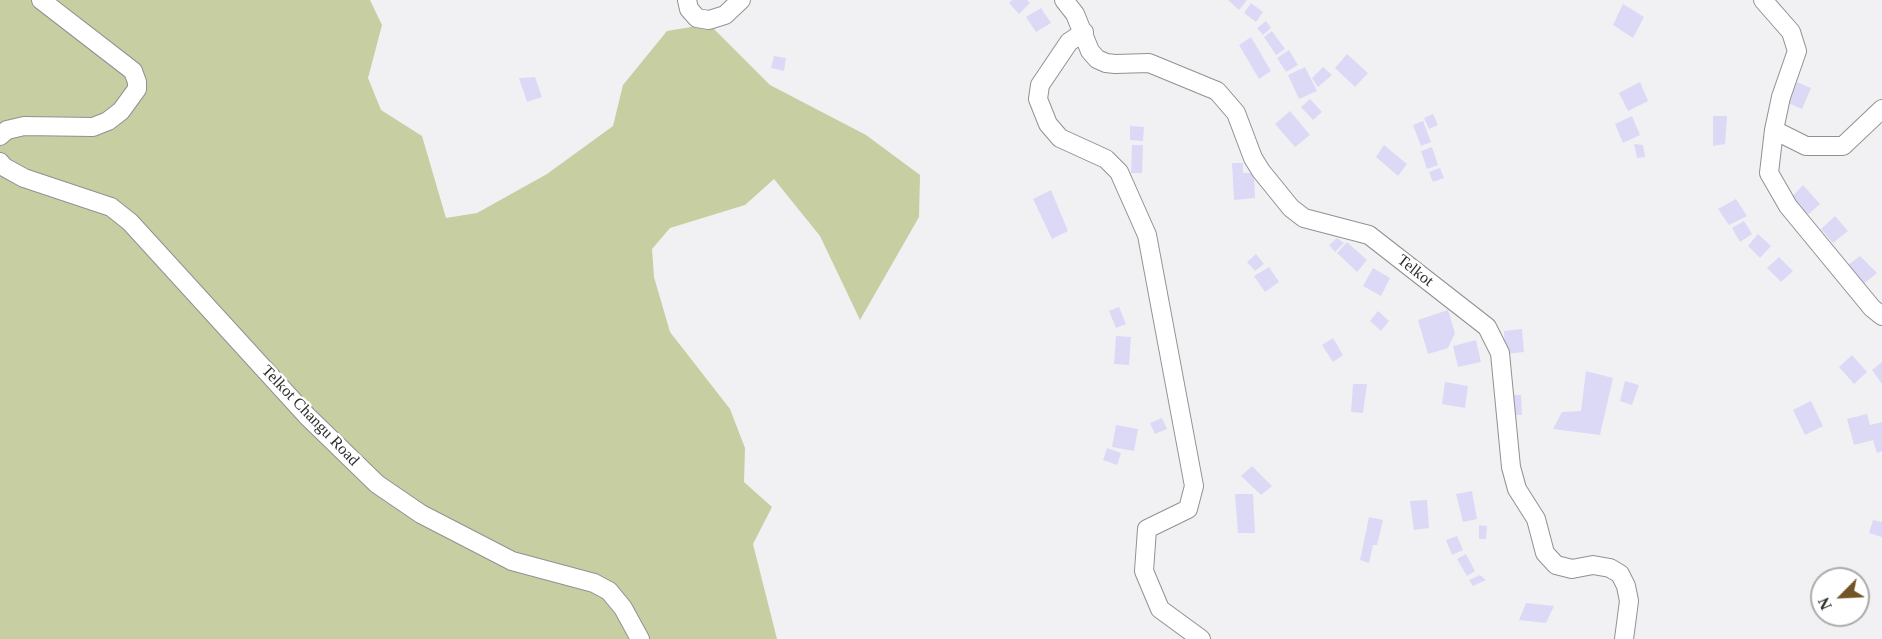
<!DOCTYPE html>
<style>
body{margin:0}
#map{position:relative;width:1882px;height:639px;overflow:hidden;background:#f1f1f3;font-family:"Times New Roman",serif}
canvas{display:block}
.north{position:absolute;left:1810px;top:567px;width:60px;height:60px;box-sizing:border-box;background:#fff;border:2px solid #ababab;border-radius:50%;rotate:246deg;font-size:16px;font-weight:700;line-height:24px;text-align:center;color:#2d2d2d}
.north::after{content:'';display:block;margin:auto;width:21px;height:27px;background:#735429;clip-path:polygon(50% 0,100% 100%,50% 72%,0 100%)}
</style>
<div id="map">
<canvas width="1882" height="639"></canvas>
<div class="north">N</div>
</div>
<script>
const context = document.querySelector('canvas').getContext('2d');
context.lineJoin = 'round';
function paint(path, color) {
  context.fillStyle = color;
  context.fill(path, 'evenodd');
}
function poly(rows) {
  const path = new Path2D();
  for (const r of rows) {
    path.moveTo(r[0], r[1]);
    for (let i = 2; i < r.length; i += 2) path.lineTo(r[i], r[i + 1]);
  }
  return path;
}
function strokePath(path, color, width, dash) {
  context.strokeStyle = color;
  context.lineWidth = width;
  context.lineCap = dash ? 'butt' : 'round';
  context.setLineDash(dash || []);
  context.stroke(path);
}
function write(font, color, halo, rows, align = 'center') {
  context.font = font + ' "Times New Roman",serif';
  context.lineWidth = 5;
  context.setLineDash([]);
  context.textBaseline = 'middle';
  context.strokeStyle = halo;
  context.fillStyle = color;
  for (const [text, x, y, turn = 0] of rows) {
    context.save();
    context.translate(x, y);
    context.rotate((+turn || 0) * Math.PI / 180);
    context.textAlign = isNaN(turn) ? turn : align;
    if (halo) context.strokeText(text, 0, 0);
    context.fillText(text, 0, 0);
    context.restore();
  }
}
const green = poly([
 [0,0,370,0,382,25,368,78,381,110,422,136,446,218,477,213,547,174,613,126,623,85,667,31,709,24,770,85,866,135,920,175,919,217,860,320,820,236,774,179,745,205,670,228,652,249,654,277,670,332,730,409,745,448,744,482,772,507,753,544,777,639,0,639]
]);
const building = poly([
 [1012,0,1027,0,1030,3,1019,14,1009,3],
 [1228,0,1247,0,1239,10],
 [1251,3,1263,12,1256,22,1244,13],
 [1623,4,1644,17,1633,38,1613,25],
 [1041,8,1051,23,1036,32,1026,17],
 [1266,21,1271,28,1263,35,1257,28],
 [1272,31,1285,49,1276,55,1264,37],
 [1251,37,1271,71,1259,79,1239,45],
 [1289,50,1298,65,1286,72,1277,58],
 [1347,54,1368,73,1355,87,1335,68],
 [774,56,786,58,784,71,771,68],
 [1305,67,1317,91,1299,99,1288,75],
 [1323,67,1332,75,1318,87,1312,78],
 [535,77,542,97,527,102,519,78],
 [1640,82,1648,101,1628,111,1619,93],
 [1797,82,1811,88,1802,109,1788,103],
 [1310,99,1322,112,1313,120,1301,107],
 [1290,111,1310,135,1295,147,1275,124],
 [1433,114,1438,125,1429,129,1424,118],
 [1632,116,1640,135,1623,143,1615,124],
 [1713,116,1727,116,1725,144,1713,146],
 [1423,121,1431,142,1421,146,1413,125],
 [1130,126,1144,127,1143,141,1130,140],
 [1634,144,1643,145,1645,157,1637,158],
 [1132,145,1143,145,1142,173,1131,173],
 [1384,145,1407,164,1398,176,1376,157],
 [1432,147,1438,165,1427,169,1421,151],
 [1232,163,1243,163,1243,173,1254,173,1255,198,1234,200],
 [1440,168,1444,178,1433,182,1429,172],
 [1803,185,1820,204,1804,218,1788,201],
 [1051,190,1068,231,1052,239,1033,199],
 [1736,199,1747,216,1729,225,1718,209],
 [1835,216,1848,231,1833,243,1821,229],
 [1744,221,1752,234,1740,242,1732,228],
 [1758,234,1771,246,1760,258,1748,246],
 [1337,238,1344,243,1335,252,1329,245],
 [1347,242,1367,260,1357,272,1337,253],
 [1256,254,1264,264,1255,271,1247,262],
 [1860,256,1877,273,1862,285,1848,265],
 [1779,257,1793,271,1781,282,1767,268],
 [1269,267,1279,282,1265,292,1254,276],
 [1373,268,1390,278,1381,296,1363,286],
 [1119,307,1126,324,1116,328,1109,311],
 [1448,310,1455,333,1448,348,1428,354,1418,320],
 [1378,311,1389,321,1381,331,1370,321],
 [1522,329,1524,352,1505,354,1504,331],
 [1116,336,1131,337,1129,365,1114,364],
 [1333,338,1343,355,1333,362,1322,345],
 [1476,340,1481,362,1458,367,1453,346],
 [1852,355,1867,372,1854,384,1839,367],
 [1882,362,1882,384,1872,370],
 [1586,371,1613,378,1600,435,1553,429,1562,412,1581,411],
 [1625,381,1639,385,1632,405,1620,401],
 [1445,382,1468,386,1465,408,1442,404],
 [1353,384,1367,384,1363,413,1351,412],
 [1509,395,1521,395,1522,415,1510,415],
 [1811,401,1823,426,1805,435,1793,410],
 [1867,414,1870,425,1882,422,1882,451,1877,453,1873,440,1854,445,1847,419],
 [1162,418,1167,429,1155,434,1150,423],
 [1116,425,1138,429,1134,451,1112,447],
 [1107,448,1121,453,1117,465,1103,460],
 [1252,466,1272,486,1261,495,1241,476],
 [1472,491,1477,519,1463,522,1456,494],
 [1235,494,1253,494,1255,533,1238,533],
 [1427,500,1429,528,1414,530,1410,501],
 [1369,517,1383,520,1377,545,1373,545,1369,563,1360,560],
 [1873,520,1882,522,1882,537,1869,533],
 [1479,525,1487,526,1486,539,1479,539],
 [1457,536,1463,550,1452,555,1446,540],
 [1466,554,1475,571,1467,576,1457,559],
 [1480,575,1486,580,1473,586,1469,580],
 [1526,603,1554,606,1546,623,1519,620]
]);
const minor = poly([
 [687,0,689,9,697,18,709,20,725,15,741,0],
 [1064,0,1075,14,1090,51,1097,59,1106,63,1115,64,1149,63,1217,91,1236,113,1253,158,1261,171,1291,208,1304,218,1369,235,1487,327,1500,353,1511,467,1517,489,1536,519,1545,553,1556,565,1572,569,1593,565,1610,568,1620,574,1626,586,1629,601,1624,639],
 [1763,0,1791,32,1797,51,1781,97,1774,130,1769,173,1788,206,1872,308,1882,316],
 [1084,32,1069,42,1040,85,1038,99,1048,124,1060,138,1106,159,1119,172,1147,235,1194,486,1188,509,1147,529,1144,571,1160,609,1201,639],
 [1774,130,1806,146,1843,146,1882,109],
 [0,136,7,130,24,126,93,127,108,121,121,111,137,89,137,82,133,71,41,0],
 [0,162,4,167,24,178,111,207,130,222,307,416,377,484,421,514,512,561,594,583,609,591,623,608,640,639]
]);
const streetNames = [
 ["Telkot",1415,271,38],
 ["Telkot Changu Road",310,416,46]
];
paint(green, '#c7cea2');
paint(building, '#dcd9f6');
strokePath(minor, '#919193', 20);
strokePath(minor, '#fff', 18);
write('16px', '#2d2d2d', '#fff', streetNames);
</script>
